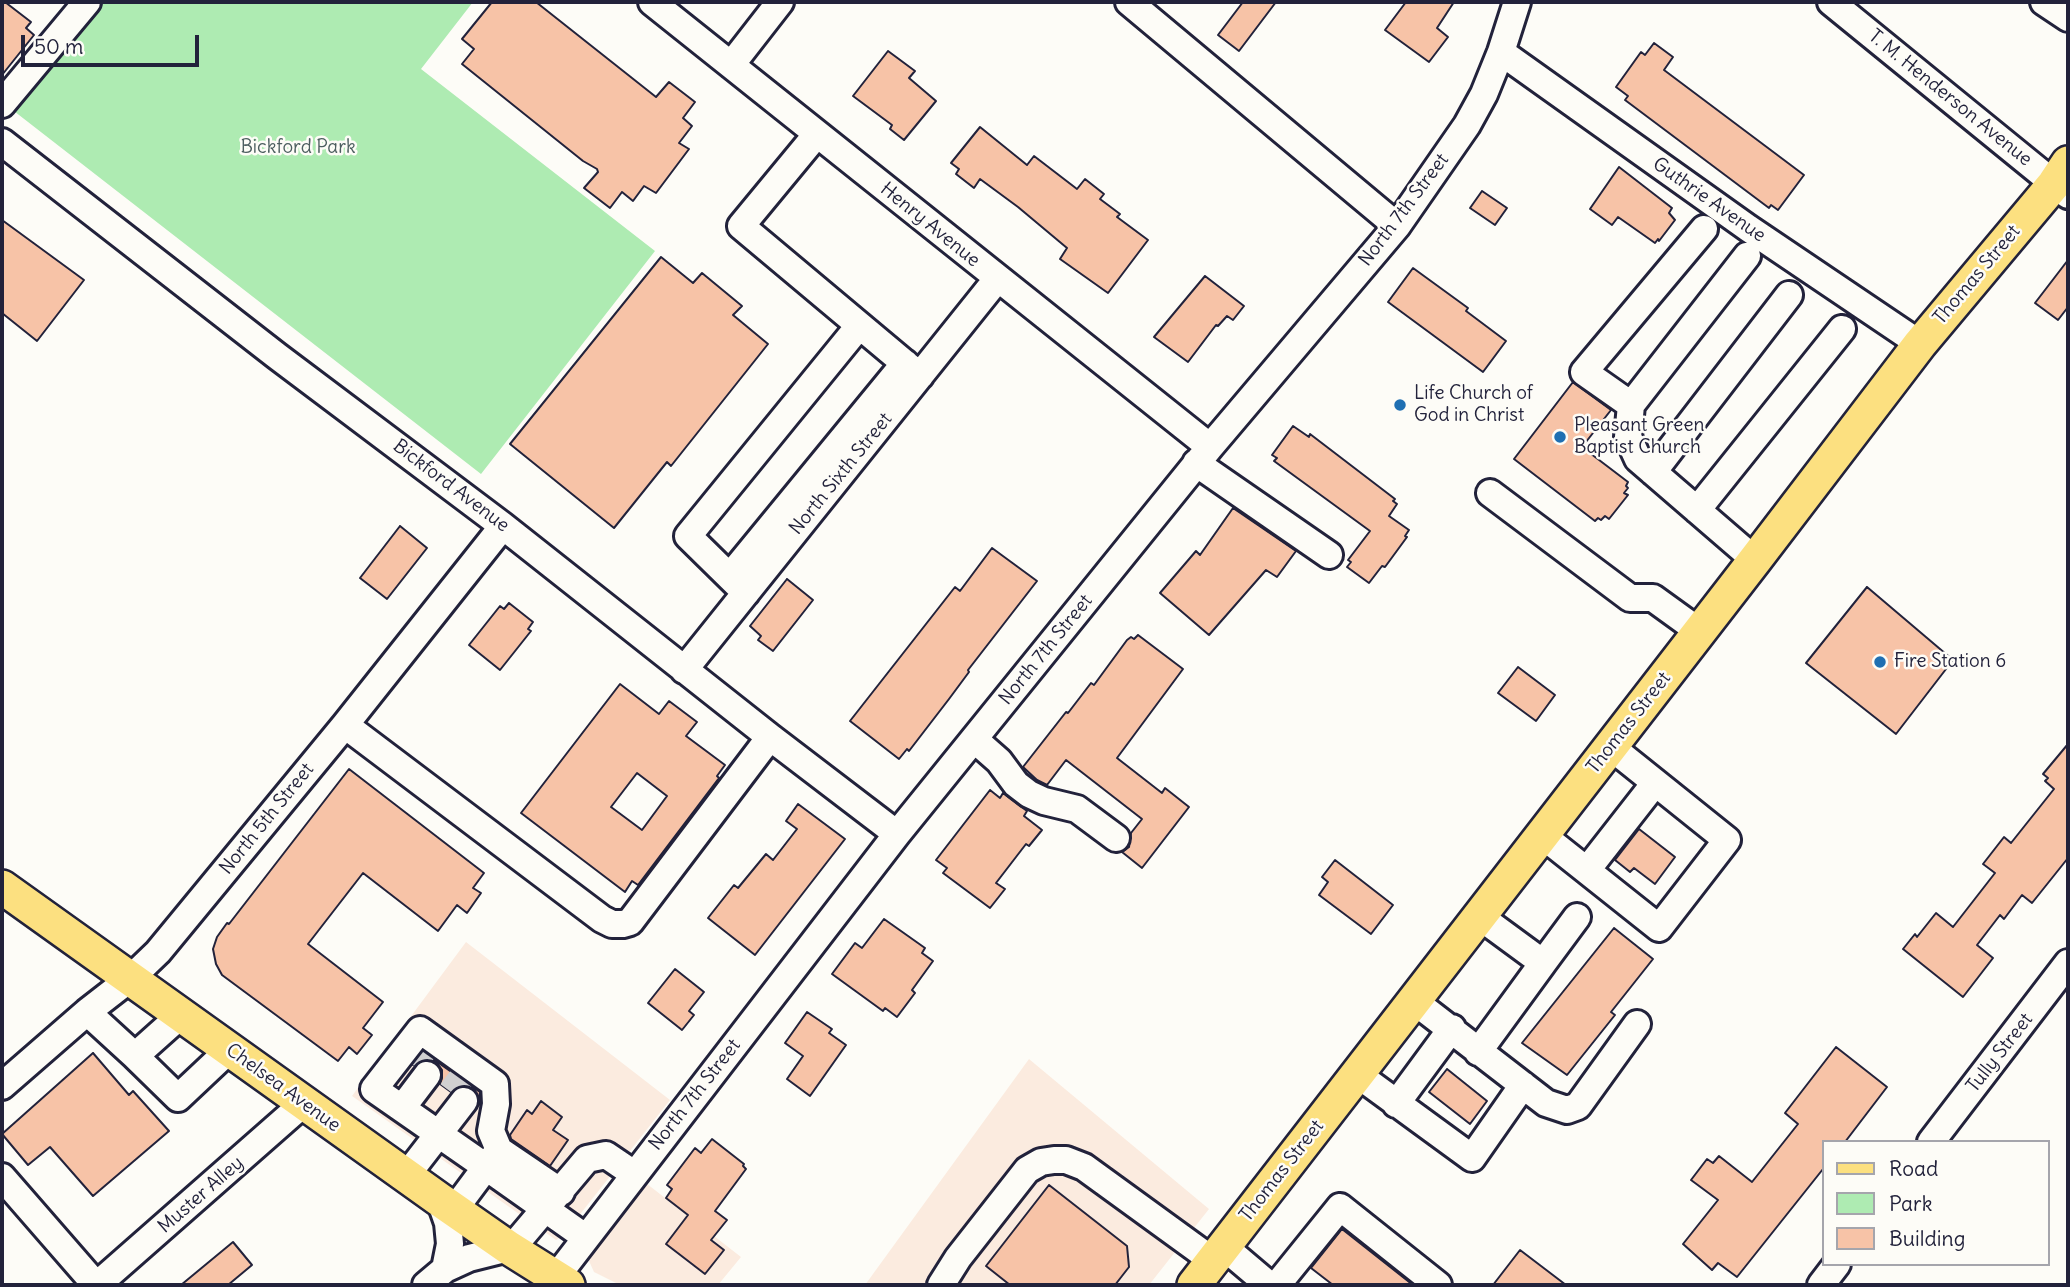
<!DOCTYPE html>
<style>
body{margin:0}
#map{position:relative;width:2070px;height:1287px;overflow:hidden;background:#fdfcf7;font-family:Delius,sans-serif}
canvas{display:block}
.frame{position:absolute;inset:0;border:4px solid #22223b;pointer-events:none}
.legend{position:absolute;left:1822px;top:1140px;width:228px;height:126px;box-sizing:border-box;background:#fdfcf7;border:2px solid #a5a5ac;margin:0;padding:9px 12px;list-style:none;font-size:21px;color:#22223b}
.legend li{display:flex;align-items:center;gap:14px;height:35px}
.legend b{width:35px;border:2px solid #a5a5ac}
.scale{position:absolute;left:21px;top:35px;width:178px;height:32px;box-sizing:border-box;border:4px solid #22223b;border-top:0;padding-left:9px;font-size:21px;line-height:24px;white-space:nowrap;color:#22223b;-webkit-text-stroke:5px #fdfcf7;paint-order:stroke}
</style>
<div id="map">
<canvas width="2070" height="1287"></canvas>
<div class="frame"></div>
<ul class="legend">
<li><b style="height:9px;background:#fce080"></b>Road</li>
<li><b style="height:19px;background:#aeebb2"></b>Park</li>
<li><b style="height:19px;background:#f7c3a7"></b>Building</li>
</ul>
<div class="scale">50 m</div>
</div>
<script>
const context = document.querySelector('canvas').getContext('2d');
context.lineJoin = 'round';
function paint(path, color) {
  context.fillStyle = color;
  context.fill(path, 'evenodd');
}
function poly(rows) {
  const path = new Path2D();
  for (const r of rows) {
    path.moveTo(r[0], r[1]);
    for (let i = 2; i < r.length; i += 2) path.lineTo(r[i], r[i + 1]);
  }
  return path;
}
function strokePath(path, color, width, dash) {
  context.strokeStyle = color;
  context.lineWidth = width;
  context.lineCap = dash ? 'butt' : 'round';
  context.setLineDash(dash || []);
  context.stroke(path);
}
function write(font, color, halo, rows, align = 'center') {
  context.font = font + ' Delius,sans-serif';
  context.lineWidth = 5;
  context.setLineDash([]);
  context.textBaseline = 'middle';
  context.strokeStyle = halo;
  context.fillStyle = color;
  for (const [text, x, y, turn = 0] of rows) {
    context.save();
    context.translate(x, y);
    context.rotate((+turn || 0) * Math.PI / 180);
    context.textAlign = isNaN(turn) ? turn : align;
    if (halo) context.strokeText(text, 0, 0);
    context.fillText(text, 0, 0);
    context.restore();
  }
}
const built = poly([
 [466,942,670,1100,563,1236,556,1240,352,1096],
 [1029,1059,1209,1209,1149,1285,865,1285],
 [642,1180,741,1257,718,1285,620,1285,594,1272,585,1252]
]);
const green = poly([
 [93,2,473,2,421,69,655,251,481,474,10,108]
]);
const building = poly([
 [2,2,5,2,31,22,26,28,34,35,2,75,2,2],
 [492,2,536,2,656,97,669,82,695,102,683,118,692,126,679,143,689,149,656,193,644,186,633,201,622,192,610,208,584,188,598,172,597,169,583,161,462,64,474,49,462,39,492,2],
 [1243,2,1276,2,1239,51,1218,35,1243,2],
 [1406,2,1454,2,1437,28,1448,37,1429,62,1385,30,1406,2],
 [1654,43,1673,57,1664,70,1804,175,1778,210,1771,205,1769,208,1625,100,1628,96,1616,87,1641,52,1645,55,1654,43],
 [888,51,915,71,909,78,936,101,904,140,890,129,892,125,853,96,888,51],
 [980,127,1027,165,1034,156,1077,189,1085,179,1104,194,1100,199,1120,214,1117,217,1148,240,1108,293,1060,259,1067,248,1018,207,980,179,974,188,956,174,959,169,951,163,980,127],
 [1619,167,1672,208,1669,213,1675,220,1659,241,1658,239,1655,243,1618,217,1612,225,1590,209,1619,167],
 [1482,191,1507,208,1495,225,1470,208,1482,191],
 [2,220,84,280,37,341,2,313,2,220],
 [661,257,693,283,702,273,742,306,733,315,768,344,671,466,667,462,614,528,510,444,661,257],
 [2068,260,2068,307,2058,320,2035,303,2068,260],
 [1413,268,1468,308,1466,311,1506,341,1483,372,1388,302,1413,268],
 [1205,276,1244,306,1233,320,1227,316,1218,326,1216,325,1188,362,1154,337,1205,276],
 [1573,382,1611,410,1582,447,1628,482,1626,486,1628,488,1624,493,1628,495,1609,519,1605,516,1601,520,1598,518,1595,521,1514,459,1573,382],
 [1293,426,1309,437,1310,434,1395,499,1393,501,1397,504,1389,516,1409,530,1405,536,1407,537,1385,567,1382,566,1369,583,1347,567,1351,562,1348,560,1370,531,1274,461,1277,458,1272,455,1293,426],
 [1233,508,1296,551,1277,577,1266,570,1209,635,1160,593,1196,551,1200,555,1233,508],
 [400,526,427,548,387,599,360,578,400,526],
 [992,548,1037,581,968,670,969,672,949,699,909,751,907,749,899,759,850,721,955,587,960,591,992,548],
 [787,579,813,600,773,651,758,640,761,636,750,626,787,579],
 [1867,587,1953,660,1896,734,1806,663,1867,587],
 [509,603,533,622,528,629,531,631,500,670,469,645,500,606,504,609,509,603],
 [1138,635,1183,669,1117,758,1162,793,1165,788,1189,807,1142,868,1122,852,1129,847,1131,833,1142,819,1066,760,1047,785,1037,780,1023,767,1066,712,1068,713,1091,683,1094,685,1127,640,1131,637,1134,639,1138,635],
 [1518,667,1555,695,1536,721,1498,693,1518,667],
 [620,684,659,714,669,701,697,722,686,736,725,765,717,776,719,778,638,885,632,881,625,892,521,813,620,684],
 [637,773,667,796,642,830,611,807,637,773],
 [2068,744,2068,858,2032,903,2022,895,2004,919,2000,915,1977,945,1993,958,1963,997,1903,949,1915,934,1917,937,1936,913,1953,927,1995,873,1983,864,2004,837,2011,843,2054,789,2045,781,2048,778,2043,774,2068,744],
 [349,769,484,873,473,888,481,893,467,913,457,905,438,931,363,873,308,944,383,1002,363,1028,372,1035,357,1054,349,1047,338,1061,222,975,216,964,213,949,217,937,227,923,229,924,349,769],
 [990,790,1000,798,1003,793,1027,811,1024,816,1042,830,1029,846,1026,844,996,883,1005,889,990,908,943,873,947,868,936,860,990,790],
 [798,804,845,839,755,955,708,918,734,885,738,888,766,854,773,860,797,829,786,821,798,804],
 [1639,829,1675,857,1655,884,1634,868,1630,872,1615,860,1639,829],
 [1335,860,1393,905,1371,934,1319,895,1328,882,1322,877,1335,860],
 [884,919,925,948,922,953,933,961,912,990,915,993,897,1017,885,1008,883,1011,832,974,855,943,862,948,884,919],
 [1614,928,1653,959,1611,1012,1615,1015,1567,1075,1522,1043,1614,928],
 [675,969,704,992,689,1011,694,1015,682,1030,648,1003,675,969],
 [807,1012,832,1029,829,1033,846,1045,810,1096,787,1079,803,1056,785,1043,807,1012],
 [1836,1047,1887,1087,1845,1142,1823,1142,1823,1169,1737,1277,1718,1263,1712,1270,1683,1244,1718,1200,1691,1180,1707,1159,1713,1163,1719,1156,1752,1182,1798,1124,1785,1113,1836,1047],
 [423,1052,480,1092,479,1101,474,1089,467,1086,459,1086,451,1092,440,1084,442,1078,442,1070,436,1062,428,1059,413,1065,423,1052],
 [93,1053,129,1095,133,1091,169,1131,93,1196,50,1147,28,1165,2,1134,93,1053],
 [1447,1069,1487,1101,1470,1124,1429,1092,1447,1069],
 [541,1101,562,1117,553,1130,568,1140,550,1166,511,1139,510,1135,527,1110,532,1114,541,1101],
 [712,1139,744,1164,743,1166,746,1169,715,1211,727,1220,711,1240,724,1250,705,1274,666,1244,688,1215,666,1198,672,1189,667,1185,695,1148,701,1153,712,1139],
 [1049,1185,1127,1246,1129,1267,1115,1285,1010,1285,986,1266,1049,1185],
 [1342,1229,1413,1285,1333,1285,1311,1268,1342,1229],
 [233,1242,252,1265,228,1285,181,1285,233,1242],
 [1520,1250,1566,1285,1493,1285,1520,1250]
]);
const minorTunnel = poly([
 [413,1065,427,1046],
 [451,1092,465,1073]
]);
const minor = poly([
 [652,2,1210,447],
 [1129,2,1397,226],
 [1831,2,2068,195],
 [2044,2,2068,18],
 [1501,52,1748,228,1920,344],
 [731,65,780,2],
 [2,104,87,2],
 [817,134,741,226,920,376],
 [2,142,277,356,503,526,770,737,897,834],
 [1747,256,1631,405,1628,437,1638,459,1755,560],
 [1631,405,1584,372,1704,229],
 [1196,463,1329,555],
 [1653,472,1789,295],
 [1490,493,1630,598,1653,598,1700,632],
 [1697,510,1842,329],
 [731,575,905,363],
 [746,593,688,536,859,326],
 [684,670,998,278],
 [345,725,602,919,612,924,623,924,630,922,770,737],
 [974,739,999,761,1016,784,1029,794,1044,801,1077,809,1116,838],
 [1542,835,1659,928,1727,840,1611,747],
 [1587,870,1655,783],
 [1479,916,1543,963,1577,917],
 [1414,1001,1546,1103,1567,1110,1578,1106,1637,1024],
 [87,1012,135,1056,182,1014],
 [1478,1052,1543,963],
 [135,1056,178,1098,230,1049],
 [1357,1074,1472,1158,1523,1085],
 [2,1086,87,1012,132,977,158,952,345,725,503,526],
 [1396,1104,1452,1028],
 [402,1108,427,1075],
 [1931,1142,2068,963],
 [406,1176,464,1101],
 [2,1177,96,1285],
 [561,1192,499,1150,486,1167,585,1237],
 [440,1200,448,1223,450,1244,445,1269],
 [454,1210,486,1167,374,1089,420,1030,495,1084,496,1104,491,1131,499,1150],
 [1223,1246,1269,1285],
 [511,1249,587,1159,606,1155,634,1174],
 [97,1285,304,1103],
 [426,1285,445,1269,469,1258,509,1248],
 [550,1285,897,834,1210,447,1397,226,1467,125,1484,94,1501,52,1517,2],
 [941,1285,958,1258,1027,1170,1041,1162,1054,1160,1066,1160,1084,1167,1212,1260],
 [1277,1285,1340,1207,1438,1285],
 [1821,1285,1837,1264]
]);
const major = poly([
 [2,887,440,1200,509,1248,568,1285],
 [1194,1285,1755,560,1920,344,2054,184,2068,163]
]);
const markers = [
 [1400,405,7,"#1f6fb2"],
 [1560,437,7,"#1f6fb2"],
 [1880,662,7,"#1f6fb2"]
];
const streetNames = [
 ["T. M. Henderson Avenue",1950,98,39],
 ["Guthrie Avenue",1709,200,35],
 ["North 7th Street",1404,210,-53],
 ["Henry Avenue",930,225,39],
 ["Thomas Street",1977,275,-50],
 ["North Sixth Street",841,474,-51],
 ["Bickford Avenue",451,486,37],
 ["North 7th Street",1046,650,-51],
 ["Thomas Street",1629,723,-52],
 ["North 5th Street",267,819,-51],
 ["Tully Street",2000,1053,-52],
 ["Chelsea Avenue",283,1088,36],
 ["North 7th Street",695,1095,-52],
 ["Thomas Street",1282,1171,-52],
 ["Muster Alley",201,1195,-41]
];
const parkNames = [
 ["Bickford Park",298,148]
];
const poiNames = [
 ["Life Church of",1414,394],
 ["God in Christ",1414,416],
 ["Pleasant Green",1574,426],
 ["Baptist Church",1574,448],
 ["Fire Station 6",1894,662]
];
paint(built, '#fbebdf');
paint(green, '#aeebb2');
paint(building, '#f7c3a7');
strokePath(building, '#22223b', 2);
strokePath(minorTunnel, '#d1d0d1', 26, [26, 13]);
strokePath(minor, '#22223b', 32);
strokePath(major, '#22223b', 38);
strokePath(minor, '#fdfcf7', 26);
strokePath(major, '#fce080', 33);
for (const [x, y, r, color] of markers) {
  const dot = new Path2D();
  dot.arc(x, y, r, 0, 2 * Math.PI);
  context.fillStyle = color;
  context.fill(dot);
  strokePath(dot, '#fdfcf7', 2.5);
}
write('19px', '#22223b', '#fdfcf7', streetNames);
write('19px', '#4c5e5f', '#fdfcf7', parkNames);
write('19px', '#22223b', '#fdfcf7', poiNames, 'left');
</script>
